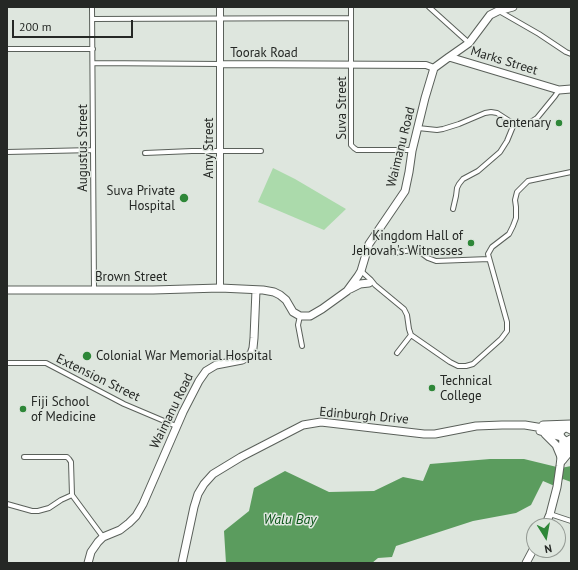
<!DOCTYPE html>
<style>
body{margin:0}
#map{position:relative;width:578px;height:570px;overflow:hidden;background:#dee6de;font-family:"PT Sans",sans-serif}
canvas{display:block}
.frame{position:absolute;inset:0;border:8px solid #252825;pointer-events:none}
.north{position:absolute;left:526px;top:518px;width:40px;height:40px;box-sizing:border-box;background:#dee6de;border:1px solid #949a94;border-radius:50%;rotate:169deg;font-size:11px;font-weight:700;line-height:16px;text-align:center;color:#252825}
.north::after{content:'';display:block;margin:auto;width:14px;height:18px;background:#2e8738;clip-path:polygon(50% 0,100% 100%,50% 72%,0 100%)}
.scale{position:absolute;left:12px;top:20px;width:121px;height:18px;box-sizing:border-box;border:2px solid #252825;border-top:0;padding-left:5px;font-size:12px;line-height:14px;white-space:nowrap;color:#252825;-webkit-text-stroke:3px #dee6de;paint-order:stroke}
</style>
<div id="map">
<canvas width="578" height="570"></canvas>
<div class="frame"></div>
<div class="north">N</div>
<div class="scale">200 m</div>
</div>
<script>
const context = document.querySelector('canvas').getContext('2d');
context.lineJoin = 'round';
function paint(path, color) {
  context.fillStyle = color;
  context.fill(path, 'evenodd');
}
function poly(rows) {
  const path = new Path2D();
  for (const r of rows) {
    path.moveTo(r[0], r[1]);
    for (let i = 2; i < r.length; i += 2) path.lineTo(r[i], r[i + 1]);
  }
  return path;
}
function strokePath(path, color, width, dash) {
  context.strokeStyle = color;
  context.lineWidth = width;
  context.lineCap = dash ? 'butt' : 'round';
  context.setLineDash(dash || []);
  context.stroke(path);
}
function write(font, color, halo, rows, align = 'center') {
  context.font = font + ' "PT Sans",sans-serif';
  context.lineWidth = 3;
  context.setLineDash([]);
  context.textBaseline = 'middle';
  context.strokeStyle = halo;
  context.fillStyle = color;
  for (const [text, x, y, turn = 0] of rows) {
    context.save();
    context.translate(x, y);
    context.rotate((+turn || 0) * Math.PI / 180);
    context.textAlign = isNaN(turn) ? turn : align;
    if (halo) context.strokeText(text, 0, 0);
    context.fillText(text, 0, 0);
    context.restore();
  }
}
const green = poly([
 [273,168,295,179,346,209,324,230,258,202]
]);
const water = poly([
 [490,459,524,459,561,468,571,466,571,482,563,479,557,487,543,481,531,505,516,513,473,521,396,546,392,557,378,558,372,563,226,563,224,531,249,511,254,488,285,471,329,492,374,491,403,477,423,481,430,464]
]);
const minor = poly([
 [92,7,94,289],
 [351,7,351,145,354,148,357,150,410,150,412,151],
 [429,7,469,43],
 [499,11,539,34,566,52,571,54],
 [93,19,351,18],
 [7,49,93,49],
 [93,63,220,64],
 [418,128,437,130,443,129,459,124,485,113,491,112,497,113,514,124,522,125,529,123,537,118,555,96,559,90],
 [7,152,93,150],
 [145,153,192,151,261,151],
 [453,209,456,196,457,188,459,184,463,179,478,171,500,152,507,141,514,124],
 [395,253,405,251,417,250,428,258,436,261,489,259],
 [361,271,371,280,375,285,404,309,407,315,409,329,411,335,450,362,458,366,466,366,473,364,501,339,507,331,507,322,488,254,492,247,509,234,513,226,516,218,516,207,515,200,517,192,528,181,571,172],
 [300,316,298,325,302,346],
 [397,353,411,335],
 [7,363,46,363,124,404,176,426],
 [24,457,67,457,69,459,71,462,72,495,103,537],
 [7,504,32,511,38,511,49,508,61,500,72,495],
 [550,514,571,521]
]);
const secondary = poly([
 [220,7,220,288],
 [220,64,426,65,434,68]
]);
const primary = poly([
 [449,57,469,43,490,15,498,11,513,7],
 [350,289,360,284,369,283],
 [7,290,153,290,220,288,263,290,274,292,280,295,286,300,293,312,300,316,310,316,322,309,347,291,358,276,361,271,369,244,405,191,409,172,412,151,425,98,434,68,449,57,559,90,571,89],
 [563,459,571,439],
 [545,526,550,514,557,487,560,466,563,440],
 [88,563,91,552,98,542,103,537,120,530,129,523,136,516,143,504,183,412,199,381,206,371,216,365,242,360,246,358,251,354,253,348,254,338,256,290],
 [526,563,534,548]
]);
const trunk = poly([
 [543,425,571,424],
 [571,430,567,428,565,428,561,431,560,434,561,437,565,441,567,441,571,439],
 [540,431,561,437],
 [545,434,556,445,561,457],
 [562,461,571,450],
 [182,563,194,507,198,494,204,484,213,474,241,457,303,425,321,422,424,434,435,434,476,426,502,425,525,425,561,431]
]);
const markers = [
 [559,123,4,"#2e8738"],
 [184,198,5,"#2e8738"],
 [471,243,4,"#2e8738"],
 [87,356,5,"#2e8738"],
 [432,388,4,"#2e8738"],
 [23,409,4,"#2e8738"]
];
const streetNames = [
 ["Toorak Road",264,53],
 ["Marks Street",504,61,17],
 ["Suva Street",342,108,-90],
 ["Waimanu Road",401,147,-76],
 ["Augustus Street",83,148,-90],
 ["Amy Street",209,148,-90],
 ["Brown Street",131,277],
 ["Extension Street",98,378,26],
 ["Waimanu Road",172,411,-64],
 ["Edinburgh Drive",364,416,5]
];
const poiNames = [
 ["Centenary",551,123],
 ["Suva Private",175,191],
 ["Hospital",175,206],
 ["Kingdom Hall of",463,236],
 ["Jehovah's Witnesses",463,251],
 ["Colonial War Memorial Hospital",96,356,"left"],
 ["Technical",440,381,"left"],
 ["College",440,396,"left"],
 ["Fiji School",31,402,"left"],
 ["of Medicine",31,417,"left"]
];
const waterNames = [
 ["Walu Bay",290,520]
];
paint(green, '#abdaab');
paint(water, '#5b9c5e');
strokePath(minor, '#5a605a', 6);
strokePath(secondary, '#5a605a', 8);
strokePath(primary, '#5a605a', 9);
strokePath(trunk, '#5a605a', 9);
strokePath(minor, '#fff', 4);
strokePath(secondary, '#fff', 6);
strokePath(primary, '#fff', 7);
strokePath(trunk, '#fff', 7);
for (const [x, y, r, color] of markers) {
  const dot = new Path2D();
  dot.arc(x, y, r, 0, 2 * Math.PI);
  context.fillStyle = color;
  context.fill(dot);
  strokePath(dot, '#dee6de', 1.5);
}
write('13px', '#252825', '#dee6de', streetNames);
write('13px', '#252825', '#dee6de', poiNames, 'right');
write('italic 14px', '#0a5417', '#dee6de', waterNames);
</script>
